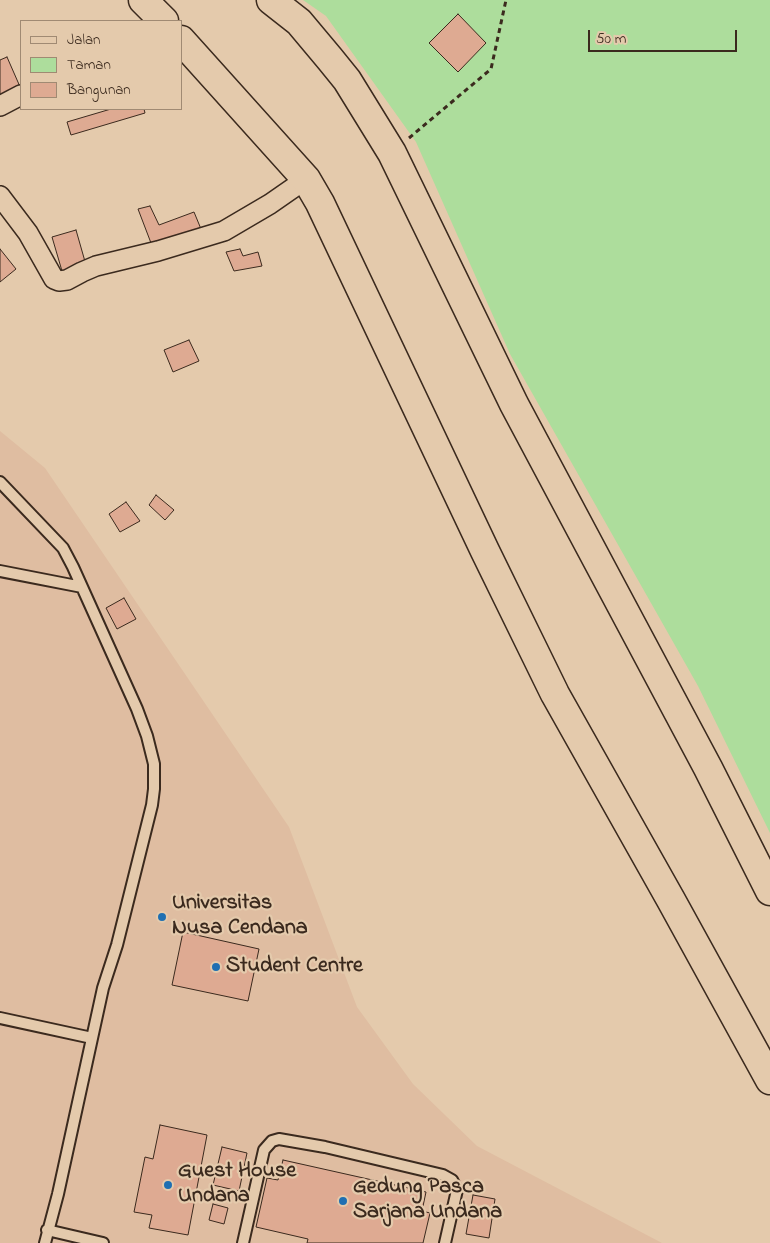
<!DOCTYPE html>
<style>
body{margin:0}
#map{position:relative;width:770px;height:1243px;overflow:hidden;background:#e4caac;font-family:"Indie Flower",sans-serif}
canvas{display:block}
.legend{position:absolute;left:20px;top:20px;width:162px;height:90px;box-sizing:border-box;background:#e4caac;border:1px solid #a08a73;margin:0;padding:6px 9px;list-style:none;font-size:15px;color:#3b2a1e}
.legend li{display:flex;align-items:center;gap:10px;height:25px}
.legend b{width:25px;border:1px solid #a08a73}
.scale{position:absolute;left:588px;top:30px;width:149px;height:22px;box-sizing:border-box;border:2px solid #3b2a1e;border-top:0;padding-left:6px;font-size:15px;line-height:18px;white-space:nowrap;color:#3b2a1e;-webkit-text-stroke:4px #e4caac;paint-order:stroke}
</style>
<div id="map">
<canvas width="770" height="1243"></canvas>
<ul class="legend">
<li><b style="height:6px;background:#e4caac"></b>Jalan</li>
<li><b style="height:14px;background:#addd9c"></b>Taman</li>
<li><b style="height:14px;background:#deaa92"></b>Bangunan</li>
</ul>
<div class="scale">50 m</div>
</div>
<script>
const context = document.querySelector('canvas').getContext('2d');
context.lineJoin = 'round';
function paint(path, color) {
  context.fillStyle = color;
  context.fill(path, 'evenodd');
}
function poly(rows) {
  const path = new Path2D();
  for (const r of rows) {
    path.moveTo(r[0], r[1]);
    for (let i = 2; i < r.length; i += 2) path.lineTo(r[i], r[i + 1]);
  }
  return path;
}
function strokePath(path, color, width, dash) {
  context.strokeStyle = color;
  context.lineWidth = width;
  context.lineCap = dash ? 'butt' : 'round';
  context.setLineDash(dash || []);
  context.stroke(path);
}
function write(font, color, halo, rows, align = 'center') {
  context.font = font + ' "Indie Flower",sans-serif';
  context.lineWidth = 4.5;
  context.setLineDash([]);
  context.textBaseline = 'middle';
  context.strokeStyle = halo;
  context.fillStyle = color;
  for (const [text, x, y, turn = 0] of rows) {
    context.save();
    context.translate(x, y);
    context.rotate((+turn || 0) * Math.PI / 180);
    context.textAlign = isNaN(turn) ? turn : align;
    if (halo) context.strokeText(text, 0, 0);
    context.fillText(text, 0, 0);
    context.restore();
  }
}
const built = poly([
 [0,431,45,468,289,827,357,1007,413,1084,477,1146,662,1243,0,1243]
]);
const green = poly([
 [303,0,770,0,770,833,698,686,510,354,416,142,326,16]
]);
const building = poly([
 [458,14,486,43,458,72,429,43,458,14],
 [7,57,21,89,0,98,0,60,7,57],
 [111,109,144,109,145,113,71,135,67,122,111,109],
 [150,206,159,225,194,212,201,229,151,243,138,209,150,206],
 [76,230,86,265,62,271,52,237,76,230],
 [0,249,16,269,0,282,0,249],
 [240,249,243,256,258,252,262,266,234,271,226,252,240,249],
 [189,340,199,361,173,372,164,350,189,340],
 [156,495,174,510,165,520,149,505,156,495],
 [126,502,140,521,120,532,109,514,126,502],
 [124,598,136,619,117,629,106,608,124,598],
 [183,932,259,949,248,1001,172,985,183,932],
 [160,1125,207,1135,188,1235,149,1228,152,1215,134,1212,145,1157,153,1159,160,1125],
 [222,1147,247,1153,239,1191,213,1185,222,1147],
 [283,1160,426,1192,422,1211,430,1213,423,1243,307,1243,308,1239,256,1227,267,1178,278,1180,283,1160],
 [473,1195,495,1199,489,1238,466,1234,473,1195],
 [213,1204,228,1208,224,1224,209,1220,213,1204]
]);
const path = poly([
 [409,138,491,69,506,0]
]);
const lane = poly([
 [0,482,63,548,73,567,137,709,147,736,154,764,154,789,152,805,117,945,103,988,58,1194,45,1243],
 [0,571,82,587],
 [0,1018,92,1038],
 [47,1230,103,1243],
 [243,1243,264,1150,272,1141,279,1139,325,1147,443,1175,452,1180,457,1190,445,1243]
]);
const street = poly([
 [0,106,21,95],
 [0,196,28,233,54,279,59,281,67,280,82,272,96,266,158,251,224,231,270,204,306,179]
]);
const highway = poly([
 [143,0,164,21],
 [271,0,299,22,330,59,347,80,392,153,514,404,708,768,770,891],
 [181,40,306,179,320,203,485,551,555,694,671,900,770,1080]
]);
const markers = [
 [162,917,5,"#1f6fb2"],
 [216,967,5,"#1f6fb2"],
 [168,1185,5,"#1f6fb2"],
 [343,1201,5,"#1f6fb2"]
];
const poiNames = [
 ["Universitas",172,904],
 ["Nusa Cendana",172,929],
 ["Student Centre",226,967],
 ["Guest House",178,1172],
 ["Undana",178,1197],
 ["Gedung Pasca",353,1188],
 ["Sarjana Undana",353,1213]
];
paint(built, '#dfbda1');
paint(green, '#addd9c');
paint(building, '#deaa92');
strokePath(building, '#3b2a1e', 1);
strokePath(lane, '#3b2a1e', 14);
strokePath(street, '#3b2a1e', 22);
strokePath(highway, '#3b2a1e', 31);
strokePath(path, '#3b2a1e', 3, [5, 4]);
strokePath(lane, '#e4caac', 10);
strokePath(street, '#e4caac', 19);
strokePath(highway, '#e4caac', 28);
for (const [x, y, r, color] of markers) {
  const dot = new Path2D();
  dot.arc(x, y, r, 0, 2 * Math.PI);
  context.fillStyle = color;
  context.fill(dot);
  strokePath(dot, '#e4caac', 2);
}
write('bold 22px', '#3b2a1e', '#e4caac', poiNames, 'left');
</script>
